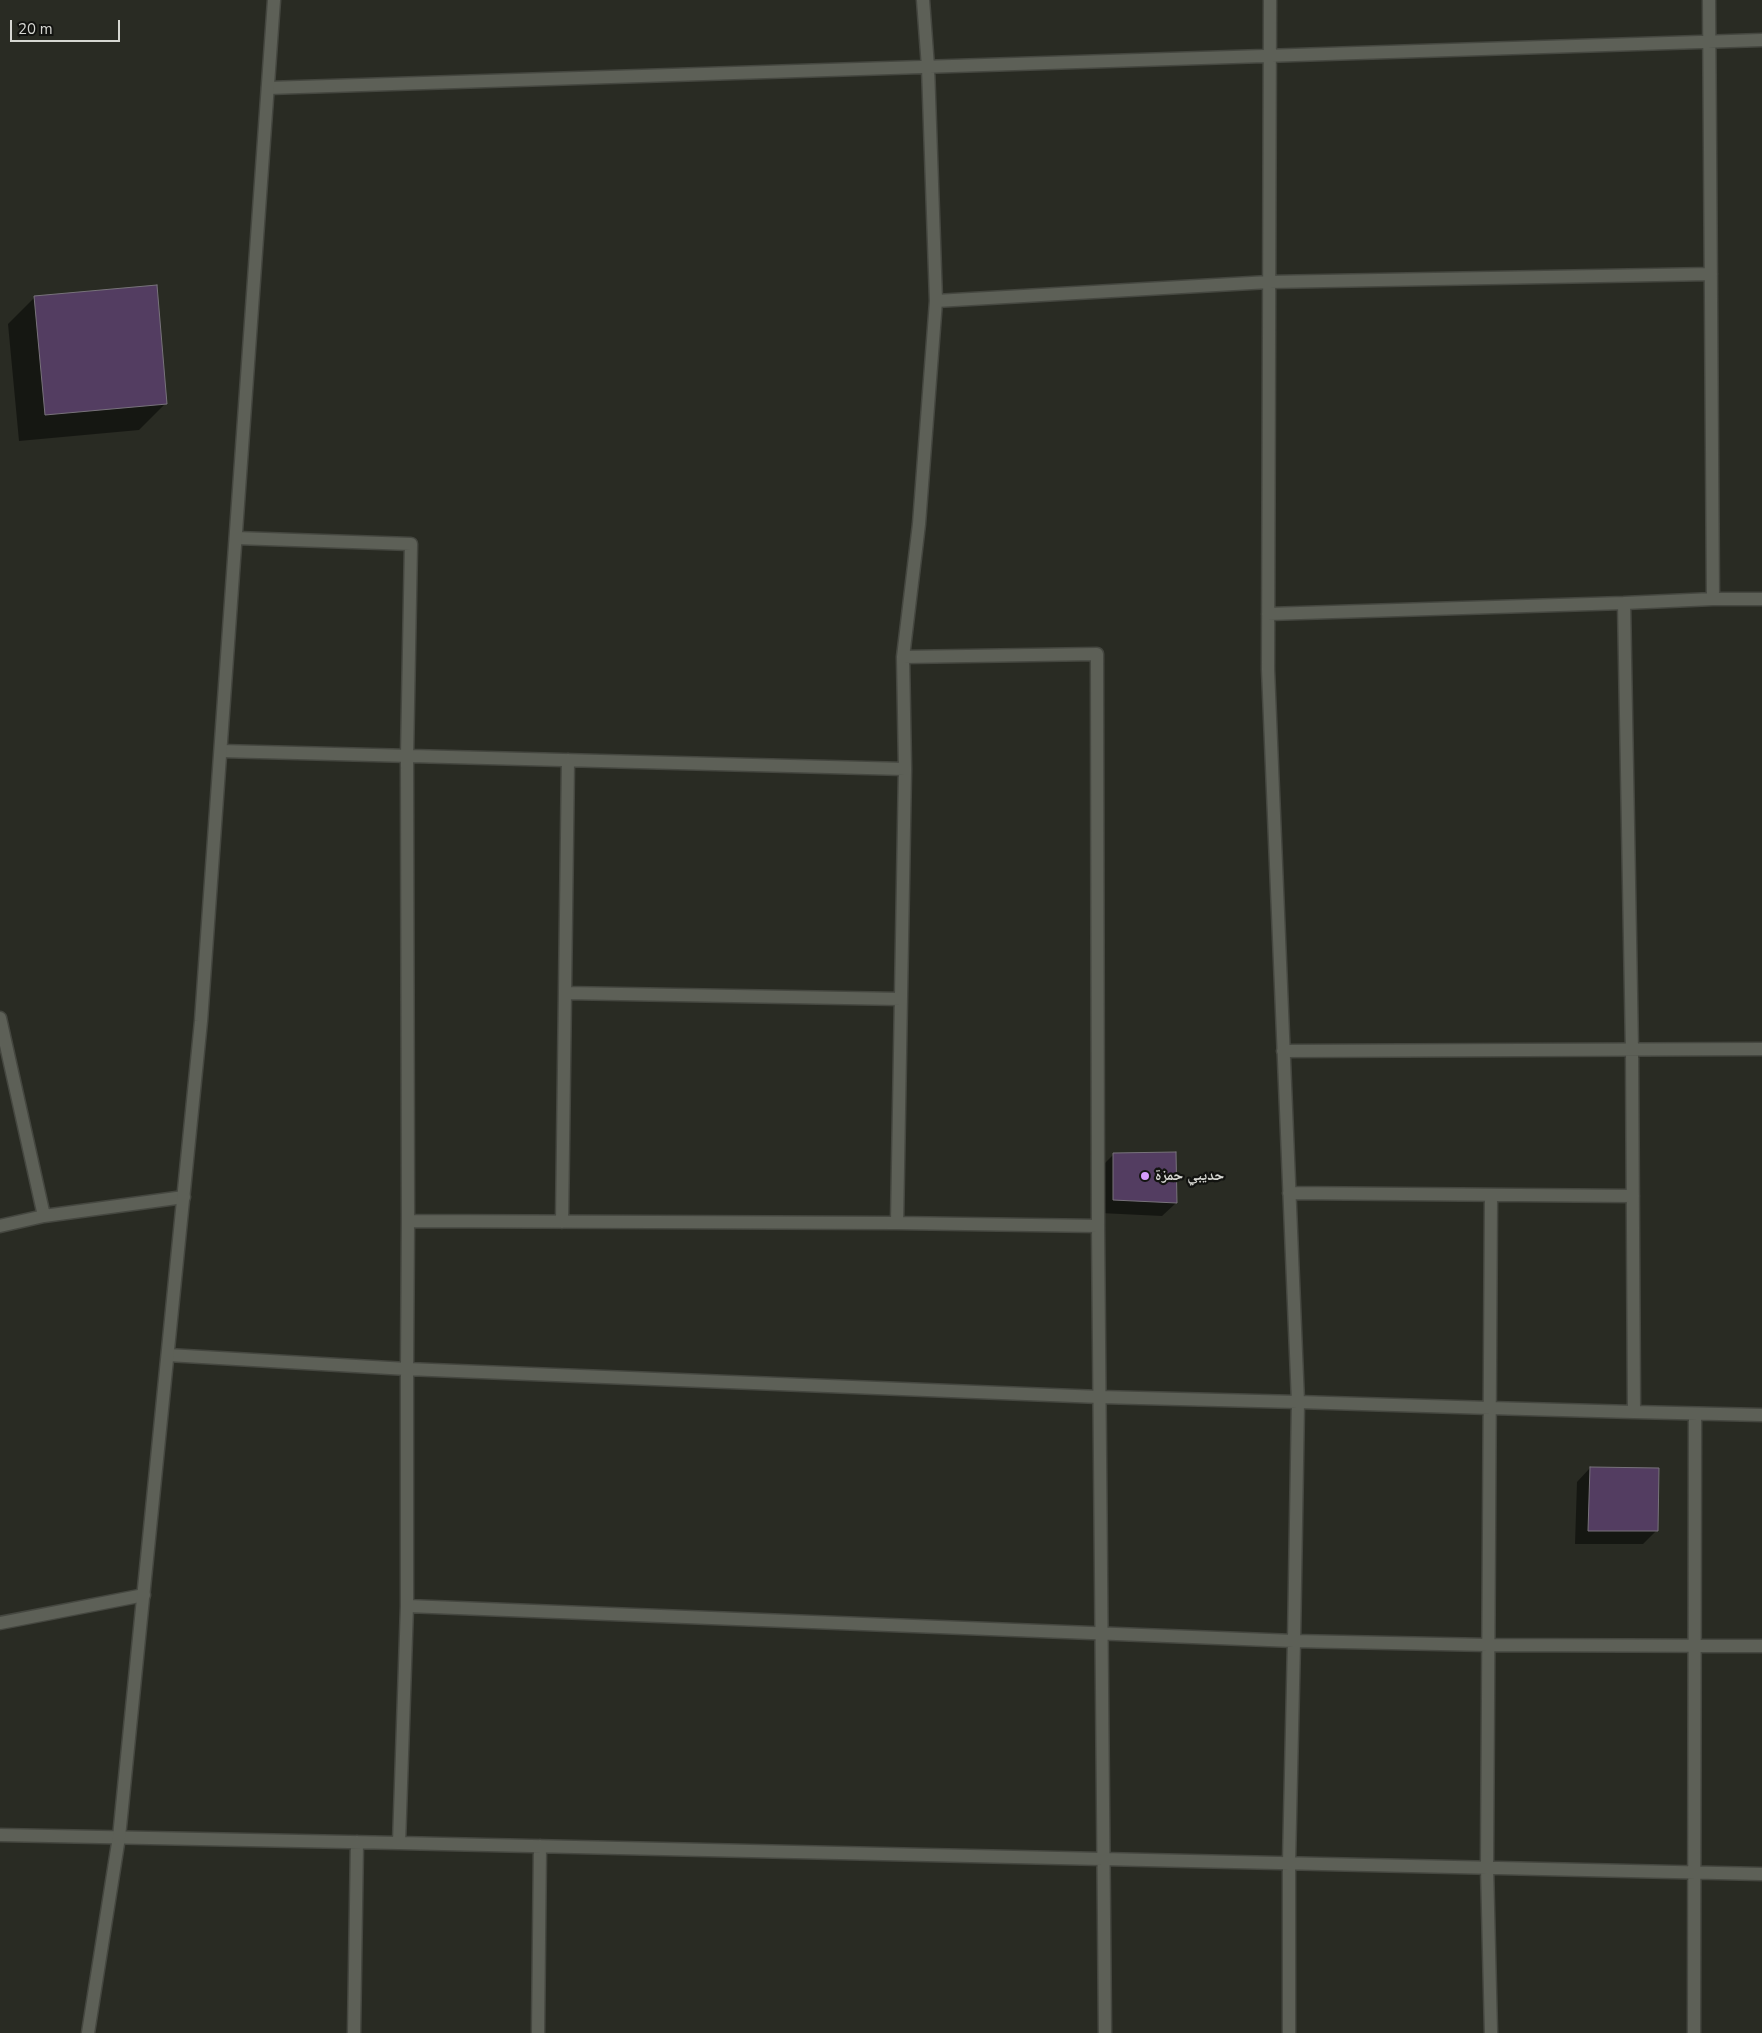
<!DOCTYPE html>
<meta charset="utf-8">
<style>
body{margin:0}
#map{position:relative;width:1762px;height:2033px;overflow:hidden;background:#292b23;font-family:"Nunito Sans",sans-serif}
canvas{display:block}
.scale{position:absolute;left:10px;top:20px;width:110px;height:22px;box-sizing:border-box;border:2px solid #d6d7d2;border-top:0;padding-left:6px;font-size:15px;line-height:18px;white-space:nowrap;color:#d6d7d2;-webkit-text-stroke:4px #121310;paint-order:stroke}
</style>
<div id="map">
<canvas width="1762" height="2033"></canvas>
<div class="scale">20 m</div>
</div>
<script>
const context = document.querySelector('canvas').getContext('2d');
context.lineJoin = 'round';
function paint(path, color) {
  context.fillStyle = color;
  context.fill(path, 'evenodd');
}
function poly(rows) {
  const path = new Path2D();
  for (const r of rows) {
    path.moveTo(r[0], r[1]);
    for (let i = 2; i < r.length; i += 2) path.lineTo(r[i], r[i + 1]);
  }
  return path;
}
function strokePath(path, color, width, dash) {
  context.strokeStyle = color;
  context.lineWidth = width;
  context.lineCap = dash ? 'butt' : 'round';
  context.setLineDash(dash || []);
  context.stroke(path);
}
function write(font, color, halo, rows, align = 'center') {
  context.font = font + ' "Nunito Sans","Noto Naskh Arabic",sans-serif';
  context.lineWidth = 4.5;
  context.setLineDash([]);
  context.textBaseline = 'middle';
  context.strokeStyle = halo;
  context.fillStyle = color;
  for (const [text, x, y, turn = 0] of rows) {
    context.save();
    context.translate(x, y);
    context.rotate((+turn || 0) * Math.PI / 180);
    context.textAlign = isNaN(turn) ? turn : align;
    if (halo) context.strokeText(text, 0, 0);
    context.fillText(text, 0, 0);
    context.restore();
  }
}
const shadow = poly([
 [35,297,166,403,139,430,19,441,8,324],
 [1114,1154,1176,1203,1162,1216,1100,1213,1100,1168],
 [1590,1468,1657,1530,1643,1544,1575,1544,1577,1482]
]);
const building = poly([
 [157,285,167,404,45,415,34,296,157,285],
 [1176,1152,1177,1203,1113,1200,1113,1153,1176,1152],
 [1590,1467,1659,1468,1658,1531,1588,1531,1590,1467]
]);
const street = poly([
 [1270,0,1268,669,1298,1402,1294,1641,407,1606,407,1369,1100,1397,1298,1402,1490,1408,1634,1412,1762,1415],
 [1709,0,1713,599,1762,599],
 [268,88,1762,40],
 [936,301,1269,282,1711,274],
 [236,538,411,544,407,756,408,1221],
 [1268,614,1624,603],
 [903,657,919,524,936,301,928,67,923,0],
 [905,769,903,657,1097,654,1098,1226],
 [565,993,901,999],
 [0,1018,44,1216],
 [1283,1051,1762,1049],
 [1289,1193,1633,1196],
 [1491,1195,1487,1867,1491,2033],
 [562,1222,568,760],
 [897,1223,1098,1226,1105,2033],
 [0,1226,44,1216,184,1197],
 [168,1355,407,1369,408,1221,897,1223,905,769,221,751],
 [1634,1412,1632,1050,1624,603,1713,599],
 [407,1606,399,1843,1762,1874],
 [0,1623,144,1595],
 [0,1835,399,1843],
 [354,2033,357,1842],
 [538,2033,540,1846],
 [1289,2033,1289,1862,1294,1641,1488,1645,1762,1646],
 [1694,2033,1695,1414]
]);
const secondary = poly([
 [88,2033,119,1837,201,1021,274,0]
]);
const markers = [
 [1145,1176,5,"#d59cfb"]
];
const poiNames = [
 ["حديبي حمزة",1155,1176]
];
paint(shadow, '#0007');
paint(building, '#533d61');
strokePath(building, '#78737b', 1);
strokePath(street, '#454740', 15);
strokePath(secondary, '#454740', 15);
strokePath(street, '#5d6057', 12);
strokePath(secondary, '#5d6057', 12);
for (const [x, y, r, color] of markers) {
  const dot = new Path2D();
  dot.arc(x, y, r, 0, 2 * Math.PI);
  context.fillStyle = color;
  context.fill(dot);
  strokePath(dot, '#121310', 2);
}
write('bold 15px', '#d6d7d2', '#121310', poiNames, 'left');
</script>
